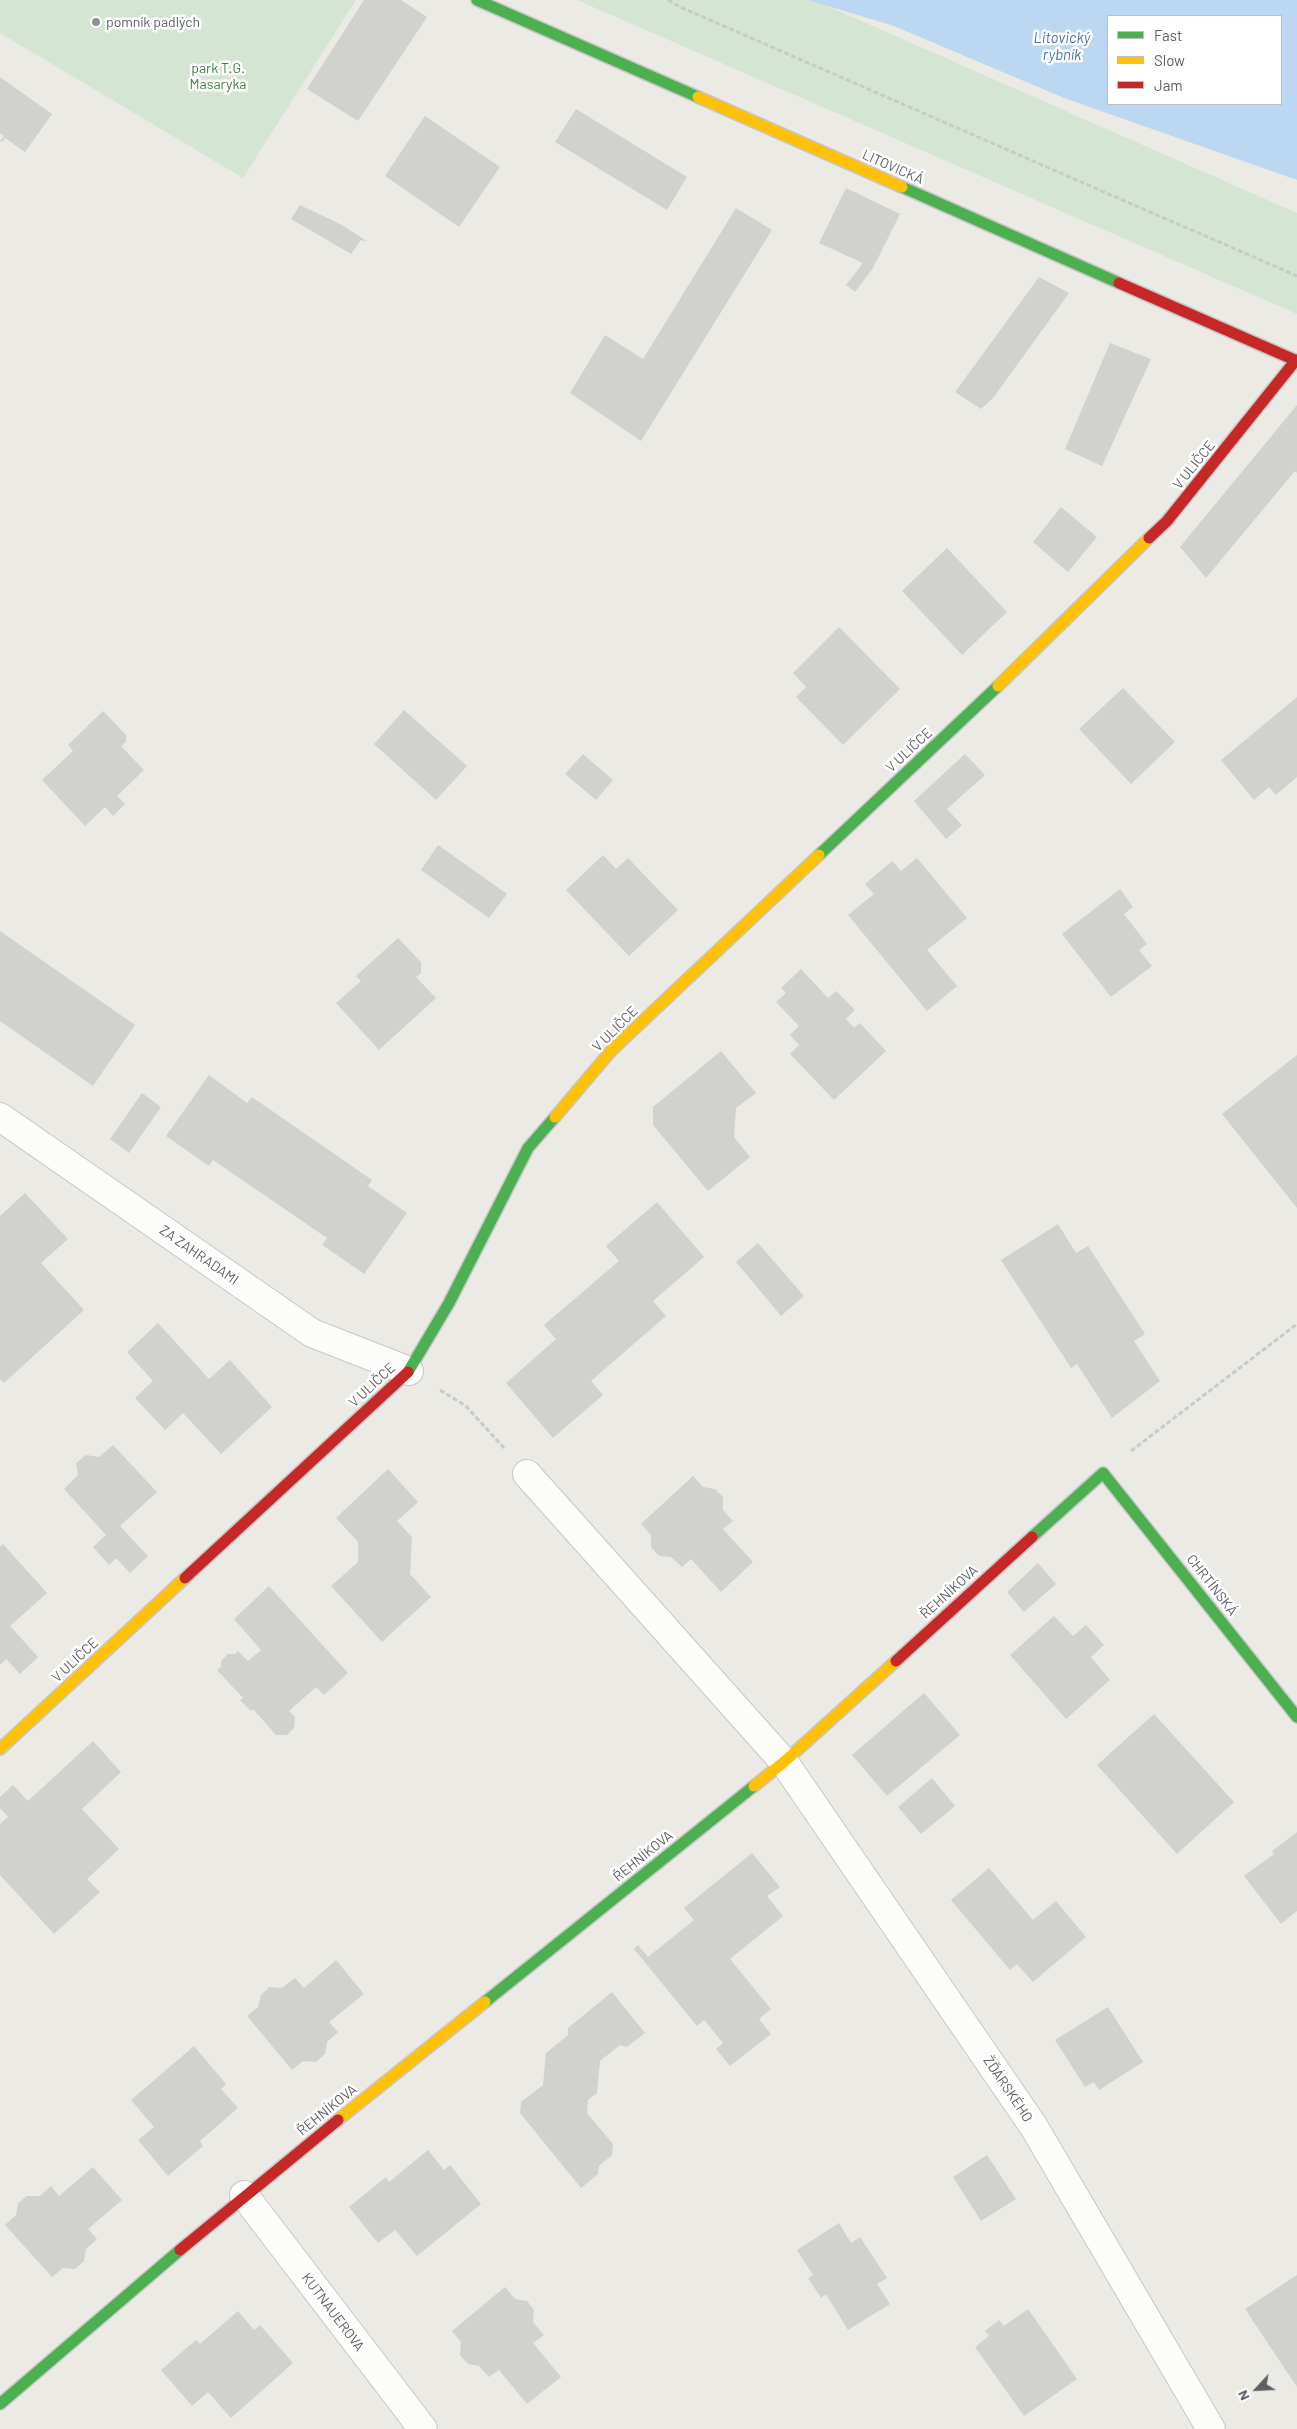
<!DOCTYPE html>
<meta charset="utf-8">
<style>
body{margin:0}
#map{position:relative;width:1297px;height:2429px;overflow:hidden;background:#ebeae5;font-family:Barlow,sans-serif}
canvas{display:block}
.legend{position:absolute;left:1107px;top:15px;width:175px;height:90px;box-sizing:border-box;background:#fff;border:1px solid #bdbfc0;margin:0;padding:6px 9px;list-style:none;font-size:15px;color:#5b5e62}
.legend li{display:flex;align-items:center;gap:10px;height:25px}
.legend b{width:25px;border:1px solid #bdbfc0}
.north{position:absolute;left:1232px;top:2364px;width:50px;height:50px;-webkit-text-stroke:4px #fff;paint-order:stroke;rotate:245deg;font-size:14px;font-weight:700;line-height:20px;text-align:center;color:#5b5e62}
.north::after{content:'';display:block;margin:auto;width:18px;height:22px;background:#5b5e62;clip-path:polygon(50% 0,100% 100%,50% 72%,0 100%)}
</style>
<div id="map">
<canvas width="1297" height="2429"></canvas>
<ul class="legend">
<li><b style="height:6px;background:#4caf50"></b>Fast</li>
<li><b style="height:6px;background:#ffc107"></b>Slow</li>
<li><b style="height:6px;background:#c62828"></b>Jam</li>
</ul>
<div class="north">N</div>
</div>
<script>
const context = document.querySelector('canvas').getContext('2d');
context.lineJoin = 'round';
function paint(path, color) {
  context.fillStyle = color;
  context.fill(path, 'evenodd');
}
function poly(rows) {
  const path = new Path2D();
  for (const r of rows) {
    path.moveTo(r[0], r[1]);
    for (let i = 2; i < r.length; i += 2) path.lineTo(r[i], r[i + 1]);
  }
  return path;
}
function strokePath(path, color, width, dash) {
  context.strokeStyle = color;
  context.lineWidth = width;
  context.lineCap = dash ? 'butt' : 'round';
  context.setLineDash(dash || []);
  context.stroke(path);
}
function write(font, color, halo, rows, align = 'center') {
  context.font = font + ' Barlow,sans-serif';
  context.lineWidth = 5;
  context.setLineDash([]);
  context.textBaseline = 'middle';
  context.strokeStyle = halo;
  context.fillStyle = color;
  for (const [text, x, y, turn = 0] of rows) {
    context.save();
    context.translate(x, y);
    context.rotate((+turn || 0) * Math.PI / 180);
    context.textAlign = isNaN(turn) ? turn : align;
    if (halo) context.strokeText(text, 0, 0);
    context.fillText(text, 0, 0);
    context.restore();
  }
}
const green = poly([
 [0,0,356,0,243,178,0,33],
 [577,0,814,0,1297,213,1297,314]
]);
const water = poly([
 [808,0,1297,0,1297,180,1064,98,894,26],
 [1108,16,1281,16,1281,104,1108,104]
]);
const building = poly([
 [364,0,401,0,427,17,358,121,307,89],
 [0,77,52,114,25,152,5,138,2,142,0,141,4,136,0,133],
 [576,109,687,177,667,210,555,142],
 [425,116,500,167,459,227,385,176],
 [846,188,900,214,873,268,855,292,846,285,863,263,819,243],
 [300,205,342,225,368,242,361,240,351,254,291,219],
 [736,208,772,230,641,441,570,393,605,335,643,359],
 [1039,277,1069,293,993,398,981,409,955,392],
 [1110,343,1151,359,1102,466,1065,449],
 [1297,405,1297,473,1295,471,1206,578,1180,547],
 [1061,507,1097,537,1068,572,1033,542],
 [947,548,1007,612,962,655,902,591],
 [839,627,900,689,843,745,796,697,806,687,793,673],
 [1123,688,1175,742,1131,784,1079,729],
 [1297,697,1297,777,1276,795,1269,787,1254,800,1221,760],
 [404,710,467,766,436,800,374,744],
 [103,711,126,735,126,742,121,746,144,770,117,796,125,804,113,816,105,807,85,826,42,780,73,751,68,745],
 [583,754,613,780,596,800,565,774],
 [965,754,985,775,947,809,962,825,946,839,914,801],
 [438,845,507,894,489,918,421,870],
 [603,855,616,869,628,858,678,910,629,956,566,890],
 [917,858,967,918,927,950,957,986,927,1011,848,915,874,894,865,884,892,861,901,871],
 [1120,889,1133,907,1124,914,1147,944,1139,950,1152,966,1111,997,1062,934],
 [0,931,135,1025,93,1086,0,1021],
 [398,938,421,962,421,973,416,977,436,998,379,1050,336,1003,361,981,356,976],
 [801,969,828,998,836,991,855,1010,846,1019,854,1028,860,1023,886,1051,834,1100,790,1054,799,1045,790,1035,799,1026,776,1002,786,993,781,988],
 [721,1051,756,1093,736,1108,734,1137,750,1157,708,1191,653,1125,653,1107],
 [1297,1055,1297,1208,1222,1114],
 [209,1075,247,1103,252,1097,372,1180,368,1186,407,1213,364,1274,324,1246,322,1245,327,1238,213,1160,209,1166,166,1136],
 [142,1093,161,1107,129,1153,110,1139],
 [25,1193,68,1239,41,1263,84,1310,4,1383,0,1379,0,1216],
 [657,1202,704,1257,653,1301,666,1316,591,1381,603,1395,553,1438,506,1383,556,1339,544,1325,619,1261,606,1246],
 [1058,1224,1076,1253,1088,1246,1145,1334,1134,1341,1160,1381,1112,1418,1077,1364,1071,1368,1001,1260],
 [758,1243,804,1296,781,1316,736,1262],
 [158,1323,209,1379,230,1360,272,1407,221,1454,183,1413,165,1430,135,1398,153,1381,127,1352],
 [113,1445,157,1492,120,1526,148,1556,130,1573,116,1558,109,1565,93,1547,106,1535,64,1489,78,1475,76,1463,86,1455,99,1457],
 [388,1469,418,1502,397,1521,412,1537,410,1574,431,1597,382,1642,331,1586,358,1562,358,1542,336,1518],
 [693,1476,703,1487,715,1489,723,1497,723,1510,733,1521,723,1529,753,1562,721,1592,691,1559,682,1567,671,1557,659,1556,651,1547,651,1535,641,1524],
 [3,1544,47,1593,10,1626,38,1657,20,1674,6,1659,0,1665,0,1547],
 [1038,1563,1056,1584,1024,1612,1007,1592],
 [269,1586,348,1673,324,1695,316,1687,289,1711,295,1717,294,1728,287,1735,276,1735,253,1709,251,1711,240,1700,243,1698,217,1670,221,1667,221,1661,228,1654,235,1654,238,1651,248,1661,261,1650,234,1619],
 [1054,1616,1073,1636,1086,1625,1104,1645,1091,1657,1110,1680,1066,1719,1010,1655],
 [924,1693,960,1735,887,1796,852,1755],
 [1154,1714,1234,1802,1177,1854,1097,1765],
 [93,1741,121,1772,82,1809,119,1849,87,1879,100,1892,54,1934,0,1875,0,1824,8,1817,0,1808,0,1797,13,1785,28,1801],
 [932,1778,955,1806,921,1834,898,1807],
 [1297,1832,1297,1911,1281,1924,1244,1876,1274,1854,1272,1851],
 [752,1853,780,1887,767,1896,783,1916,730,1959,771,2009,759,2019,771,2034,730,2066,716,2049,723,2043,704,2020,697,2026,634,1949,638,1945,648,1957,694,1920,684,1908],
 [989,1868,1033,1920,1056,1901,1086,1937,1033,1982,1017,1964,1010,1970,951,1900],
 [336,1960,364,1994,329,2022,338,2032,327,2042,325,2054,316,2062,303,2061,292,2070,247,2016,258,2007,261,1995,269,1987,282,1988,295,1978,304,1988],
 [612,1992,645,2033,627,2047,620,2045,600,2061,597,2093,588,2100,587,2113,613,2144,612,2155,599,2166,598,2174,581,2188,520,2113,521,2102,543,2085,546,2053,568,2035,568,2028],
 [1108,2007,1143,2062,1099,2090,1094,2082,1085,2087,1055,2040],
 [194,2046,226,2084,221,2089,238,2108,200,2141,203,2146,168,2176,138,2140,154,2127,131,2100],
 [428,2150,444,2170,450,2165,481,2204,417,2256,395,2230,378,2243,349,2207,386,2177,389,2182],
 [987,2155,1016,2199,981,2221,953,2177],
 [93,2167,122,2200,88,2229,97,2239,86,2249,84,2261,75,2269,63,2268,52,2277,5,2225,16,2215,18,2203,27,2196,40,2196,51,2186,59,2196],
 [839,2223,851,2243,860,2237,887,2278,877,2284,890,2304,848,2330,826,2294,821,2298,808,2278,813,2275,797,2250],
 [1297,2275,1297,2387,1245,2309],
 [505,2287,515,2299,527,2301,534,2310,533,2322,544,2335,533,2343,561,2377,527,2404,499,2370,489,2377,479,2366,468,2364,460,2355,461,2342,452,2331],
 [1028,2309,1077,2379,1024,2416,975,2347,989,2336,985,2331,999,2320,1004,2326],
 [238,2311,254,2330,260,2325,293,2363,231,2418,208,2392,192,2406,161,2370,196,2340,200,2344]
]);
const path = poly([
 [668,0,680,7,1297,276],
 [440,1390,466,1406,504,1448],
 [1131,1451,1297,1324]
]);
const street = poly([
 [0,1117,312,1333,409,1371],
 [527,1474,784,1762,1034,2127,1211,2429],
 [244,2195,423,2429]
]);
const fast = poly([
 [477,0,698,97],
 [902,187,1119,283],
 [819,855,998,686],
 [408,1372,449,1303,528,1148,555,1117],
 [1032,1537,1103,1473,1297,1717],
 [485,2002,754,1786],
 [0,2404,180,2250]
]);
const slow = poly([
 [698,97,902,187],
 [998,686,1149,538],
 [555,1117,611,1051,819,855],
 [0,1749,185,1578],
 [754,1786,784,1762,896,1661],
 [338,2120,485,2002]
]);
const jam = poly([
 [1119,283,1297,361],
 [1149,538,1167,521,1296,360],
 [185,1578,408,1372],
 [896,1661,1032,1537],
 [180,2250,338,2120]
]);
const markers = [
 [96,22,5,"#8d8f90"]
];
const poiNames = [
 ["pomník padlých",106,22]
];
const parkNames = [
 ["park T.G.",218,68],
 ["Masaryka",218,84]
];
const streetNames = [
 ["LITOVICKÁ",893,167,24],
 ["V ULIČCE",1194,465,-51],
 ["V ULIČCE",909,750,-43],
 ["V ULIČCE",615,1029,-45],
 ["ZA ZAHRADAMI",199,1255,35],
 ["V ULIČCE",372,1385,-43],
 ["CHRTÍNSKÁ",1212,1585,52],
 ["ŘEHNÍKOVA",949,1592,-42],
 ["V ULIČCE",75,1660,-43],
 ["ŘEHNÍKOVA",643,1856,-39],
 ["ŽĎÁRSKÉHO",1008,2089,56],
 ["ŘEHNÍKOVA",327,2110,-39],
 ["KUTNAUEROVA",333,2312,53]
];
const waterNames = [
 ["Litovický",1062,38],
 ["rybník",1062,55]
];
paint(green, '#d4e6d3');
paint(water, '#bcd7f2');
paint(building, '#d1d1ce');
strokePath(street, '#c7c7c7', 30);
strokePath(fast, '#c7c7c5', 14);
strokePath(slow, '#c7c7c5', 14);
strokePath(jam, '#c7c7c5', 14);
strokePath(path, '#c8cbca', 3, [5, 2.5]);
strokePath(street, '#fcfcfb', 28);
strokePath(fast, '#4caf50', 11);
strokePath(slow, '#ffc107', 11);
strokePath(jam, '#c62828', 11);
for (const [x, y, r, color] of markers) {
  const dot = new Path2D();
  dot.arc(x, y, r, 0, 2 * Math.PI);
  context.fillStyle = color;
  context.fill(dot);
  strokePath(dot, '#fff', 2);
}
write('14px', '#5b5e62', '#fff', poiNames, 'left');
write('14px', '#3c8144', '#fff', parkNames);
write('14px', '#5b5e62', '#fff', streetNames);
write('italic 15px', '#4a74b1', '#fff', waterNames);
</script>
